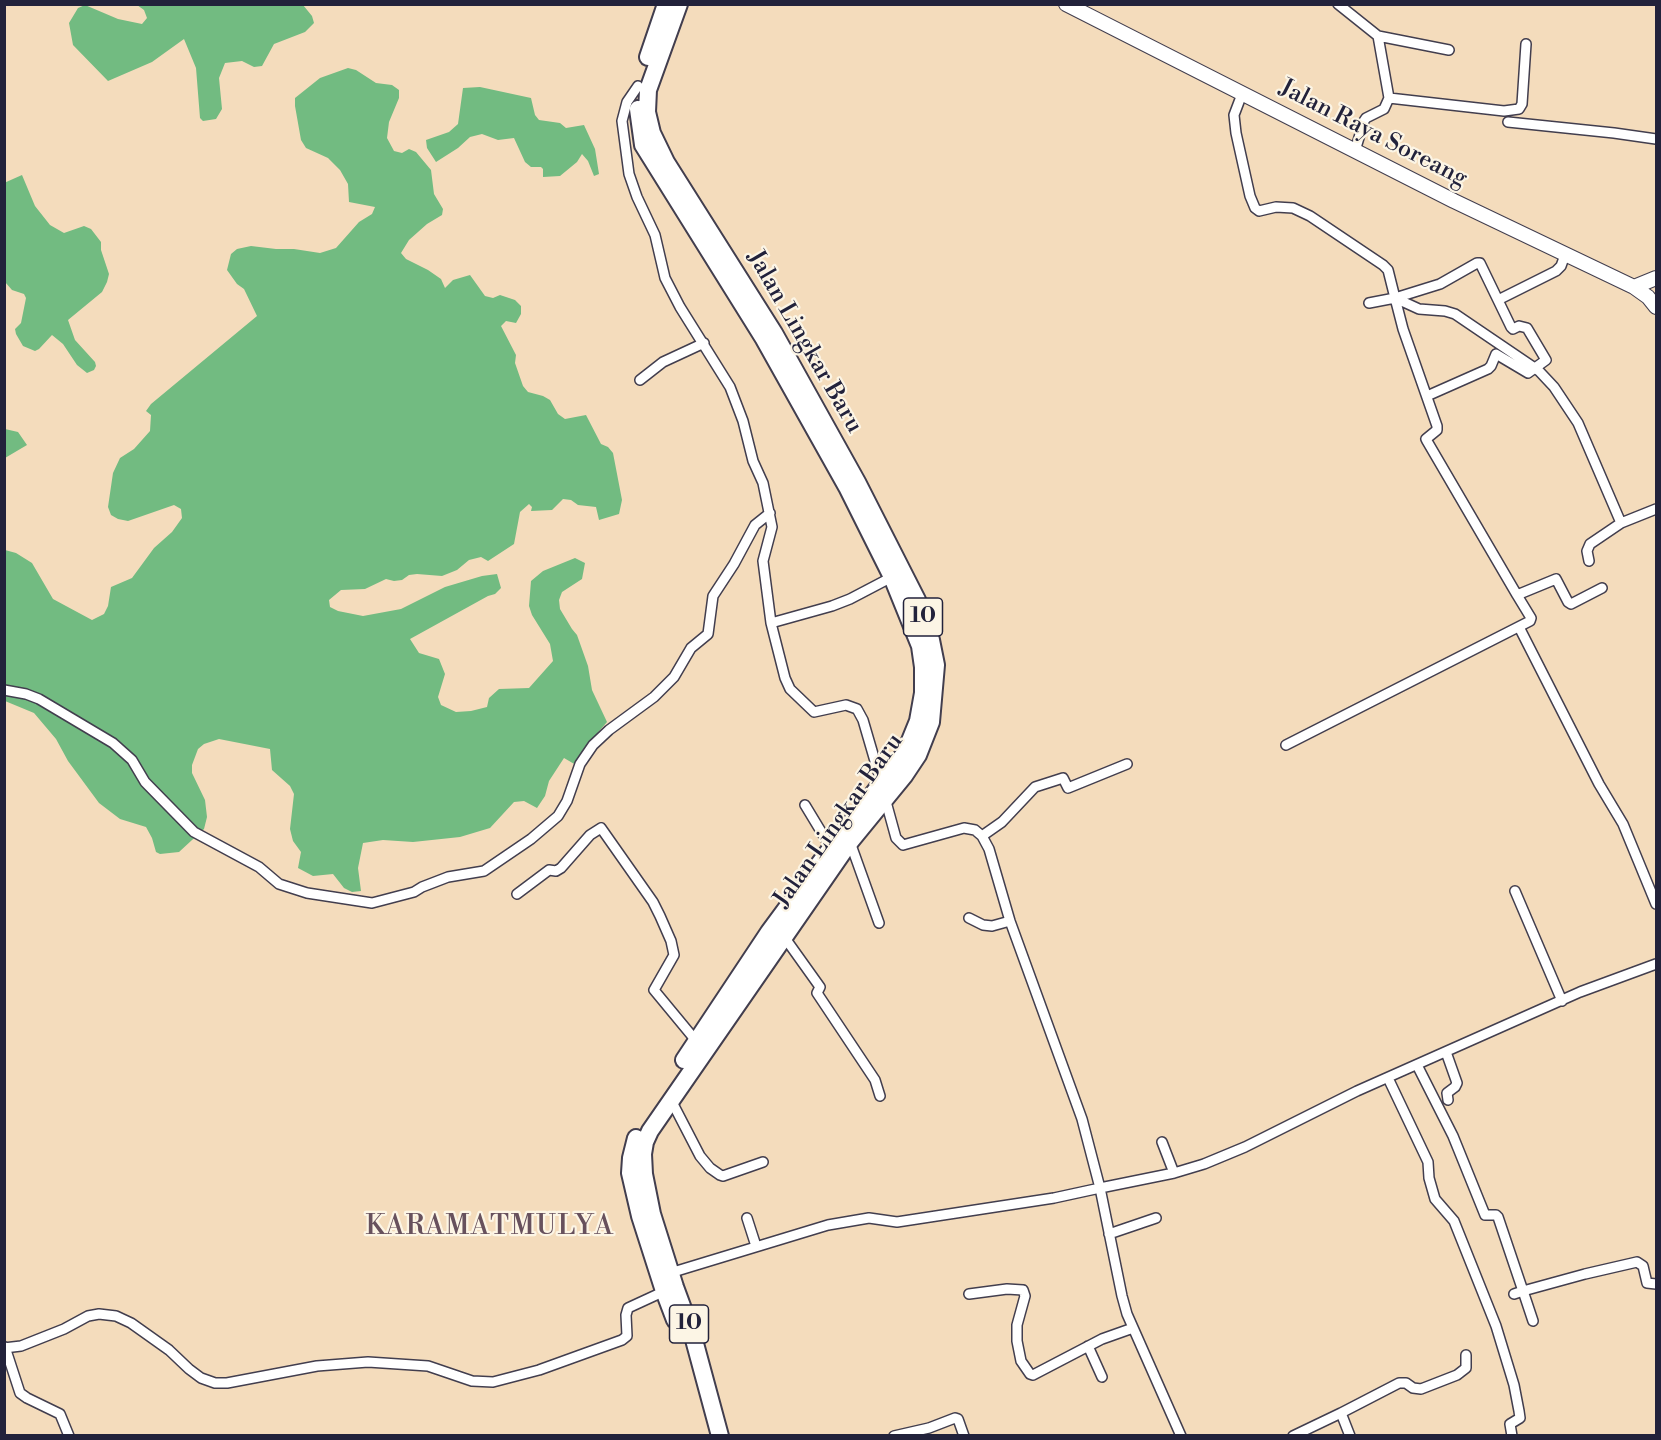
<!DOCTYPE html>
<style>
body{margin:0}
#map{position:relative;width:1661px;height:1440px;overflow:hidden;background:#f4dcbc;font-family:"Libre Bodoni",serif}
canvas{display:block}
.frame{position:absolute;inset:0;border:6px solid #22223b;pointer-events:none}
</style>
<div id="map">
<canvas width="1661" height="1440"></canvas>
<div class="frame"></div>
</div>
<script>
const context = document.querySelector('canvas').getContext('2d');
context.lineJoin = 'round';
function paint(path, color) {
  context.fillStyle = color;
  context.fill(path, 'evenodd');
}
function poly(rows) {
  const path = new Path2D();
  for (const r of rows) {
    path.moveTo(r[0], r[1]);
    for (let i = 2; i < r.length; i += 2) path.lineTo(r[i], r[i + 1]);
  }
  return path;
}
function strokePath(path, color, width, dash) {
  context.strokeStyle = color;
  context.lineWidth = width;
  context.lineCap = dash ? 'butt' : 'round';
  context.setLineDash(dash || []);
  context.stroke(path);
}
function write(font, color, halo, rows, align = 'center') {
  context.font = font + ' "Libre Bodoni",serif';
  context.lineWidth = 4.5;
  context.setLineDash([]);
  context.textBaseline = 'middle';
  context.strokeStyle = halo;
  context.fillStyle = color;
  for (const [text, x, y, turn = 0] of rows) {
    context.save();
    context.translate(x, y);
    context.rotate((+turn || 0) * Math.PI / 180);
    context.textAlign = isNaN(turn) ? turn : align;
    if (halo) context.strokeText(text, 0, 0);
    context.fillText(text, 0, 0);
    context.restore();
  }
}
const forest = poly([
 [303,5,312,16,314,23,305,32,274,44,262,66,254,67,242,61,225,63,219,78,222,109,216,119,203,121,200,118,196,68,184,39,152,62,108,81,73,45,69,23,78,8,85,5,118,19,142,24,147,18,144,10,137,5,129,5],
 [348,68,356,70,376,83,392,85,399,90,399,98,389,122,387,138,394,151,402,153,409,149,416,152,431,170,434,194,443,209,442,215,427,224,409,240,401,253,406,259,428,270,441,279,445,288,453,280,470,275,485,296,493,298,500,295,515,300,521,306,521,314,516,323,506,321,501,326,516,355,515,363,523,386,528,392,543,396,550,400,558,414,565,419,586,415,601,444,608,447,613,453,622,500,619,514,599,520,596,507,578,505,571,500,563,499,552,510,531,511,532,507,529,504,520,512,514,544,488,561,481,557,469,560,457,570,442,576,417,574,409,575,402,580,394,581,386,579,365,589,341,590,329,600,330,607,338,611,363,616,401,609,445,587,482,576,497,574,501,588,495,594,488,596,410,639,419,653,439,659,445,674,438,697,441,705,456,712,471,711,487,707,489,698,499,689,529,688,553,661,550,644,532,615,529,606,531,581,543,571,575,558,585,563,582,579,562,592,559,600,560,609,572,629,577,635,588,666,592,690,607,722,587,745,576,765,564,758,549,781,545,796,537,808,524,801,514,802,490,828,460,837,413,842,383,840,363,843,358,868,361,891,352,892,344,888,333,874,313,876,298,868,301,852,293,841,290,829,294,794,290,786,272,770,270,749,219,739,204,744,198,749,192,765,192,773,205,800,207,817,204,829,179,852,160,854,156,852,152,838,146,827,120,819,99,803,68,761,56,739,34,713,5,701,5,550,16,553,32,563,53,599,92,620,104,614,108,606,111,587,132,578,154,548,172,532,182,518,181,509,174,505,128,521,118,519,111,515,108,507,113,473,120,458,134,449,150,431,151,415,146,411,151,404,257,316,244,289,237,284,227,270,231,254,237,249,251,246,276,249,294,249,320,253,336,248,359,222,372,214,375,207,349,202,348,184,340,170,328,158,306,148,301,140,295,106,295,98,320,78],
 [480,87,531,98,535,115,539,120,560,123,566,128,584,125,595,149,599,174,594,176,588,161,582,154,577,162,560,176,543,177,543,169,541,167,531,167,525,162,514,138,498,140,482,134,470,137,458,148,436,162,427,148,426,140,449,132,458,124,463,88],
 [22,175,35,206,50,225,64,233,84,226,91,229,101,242,101,250,109,274,107,282,102,292,68,320,75,340,95,362,96,366,94,370,87,373,77,365,63,344,52,335,39,349,35,351,23,346,16,334,15,329,21,323,26,298,24,294,12,290,5,282,4,183],
 [5,429,18,432,27,445,5,458]
]);
const street = poly([
 [1338,4,1378,36,1389,98,1384,109,1366,118,1364,121,1355,151],
 [1378,36,1449,50],
 [638,86,627,102,622,121,629,174,637,197,655,235,665,278,680,307,730,387,743,421,753,461,763,483,772,527,763,561,771,623,785,678,790,689,814,712,846,705,857,709,863,720,882,785],
 [1242,94,1234,115,1236,133,1250,196,1255,208,1259,211,1276,207,1293,208,1310,216,1383,265,1388,270,1395,298,1419,309,1445,311,1455,314,1539,371,1554,387,1578,423,1621,523,1590,544,1587,551,1589,561],
 [1389,98,1504,111,1519,109,1522,104,1526,44],
 [1508,122,1614,133,1656,139],
 [1395,298,1403,329,1437,426,1437,430,1426,439,1427,441,1517,595],
 [1498,300,1556,271,1561,266,1565,255],
 [1369,303,1395,298,1440,284,1477,263,1480,263,1511,327,1513,329,1519,326,1527,328,1546,360,1528,373,1496,354,1491,366,1488,369,1427,396],
 [640,380,663,362,704,343],
 [1621,523,1656,509],
 [771,623,832,606,850,599,892,577],
 [1519,627,1599,784,1623,824,1656,904],
 [4,690,26,694,39,699,113,743,132,760,145,782,194,832,259,867,279,884,307,893,372,903,414,892,422,887,448,877,484,871,531,839,558,816,567,801,580,764,593,745,609,730,654,697,674,677,691,648,708,634,713,596,734,564,755,525,770,513],
 [1286,745,1530,621,1531,618,1517,595,1556,579,1568,602,1571,604,1602,588],
 [805,805,831,848],
 [982,836,1002,822,1035,787,1063,778,1068,788,1127,764],
 [850,842,879,923],
 [1515,891,1562,1001],
 [517,894,549,870,556,871,561,868,590,835,601,828,653,902,660,916,671,941,674,955,654,990,697,1042],
 [969,918,983,925,992,926,1010,921],
 [785,938,820,987,817,993,875,1080,880,1096],
 [1446,1052,1457,1083,1455,1087,1447,1093,1448,1100],
 [1417,1065,1453,1136,1485,1215,1496,1215,1498,1217,1523,1291,1585,1274,1637,1262,1643,1266,1647,1283,1656,1284],
 [1388,1078,1428,1162,1429,1178,1435,1199,1454,1221,1496,1326,1514,1385,1519,1411,1520,1418,1510,1424,1512,1436],
 [671,1100,700,1156,710,1168,720,1175,723,1176,763,1162],
 [1162,1142,1174,1173],
 [747,1218,756,1246],
 [1109,1234,1156,1218],
 [670,1273,828,1225,869,1218,897,1222,1054,1198,1100,1188,1082,1119,1010,921,989,849,982,836,975,830,964,828,903,845,896,838,885,798],
 [969,1294,1007,1289,1023,1290,1025,1296,1017,1325,1017,1341,1021,1361,1030,1374,1033,1375,1102,1339,1133,1328],
 [1514,1294,1523,1291,1533,1321],
 [1088,1346,1102,1377],
 [5,1347,20,1393,27,1398,60,1414,69,1436],
 [4,1348,21,1346,64,1329,88,1316,99,1314,116,1316,131,1323,169,1350,189,1369,201,1378,215,1383,227,1383,317,1366,368,1362,428,1366,472,1381,493,1382,539,1370,622,1340,627,1336,626,1315,628,1308,667,1290],
 [894,1436,929,1428,955,1418,958,1419,964,1436],
 [1181,1436,1127,1314,1122,1296,1100,1188,1174,1173,1204,1164,1245,1147,1357,1091,1580,992,1656,964],
 [1293,1436,1341,1413],
 [1350,1436,1341,1413,1399,1383,1406,1383,1413,1388,1421,1389,1457,1375,1466,1368,1466,1355]
]);
const secondary = poly([
 [1066,4,1454,201,1634,287,1648,297,1656,307],
 [1634,287,1656,278]
]);
const highway = poly([
 [679,4,648,90,647,112,652,133,666,162,774,333,857,482,917,600,931,640,936,665,931,722,918,755,904,776,850,842,650,1131,645,1142,643,1154,644,1174,652,1214,675,1287,693,1336,720,1436],
 [648,57,666,4],
 [638,109,643,145,764,339,847,487,892,577,920,646,923,667,923,693,918,721,905,753,831,848,769,932,684,1060],
 [636,1138,631,1158,630,1173,640,1216,664,1291,675,1320]
]);
const shields = [
 [923,617,39],
 [689,1324,39]
];
const shieldNames = [
 ["10",923,617],
 ["10",689,1324]
];
const streetNames = [
 ["Jalan Raya Soreang",1373,134,27],
 ["Jalan Lingkar Baru",804,342,60],
 ["Jalan Lingkar Baru",839,821,-55]
];
const quarterNames = [
 ["KARAMATMULYA",490,1228]
];
paint(forest, '#72bb81');
strokePath(street, '#423e4e', 12);
strokePath(secondary, '#423e4e', 16);
strokePath(highway, '#423e4e', 20);
strokePath(street, '#fff', 9);
strokePath(secondary, '#fff', 14);
strokePath(highway, '#fff', 16);
for (const [x, y, w] of shields) {
  const box = new Path2D();
  box.roundRect(x - w / 2, y - 19, w, 38, 4.5);
  context.fillStyle = '#fcf5e5';
  context.fill(box);
  strokePath(box, '#22223b', 1.5);
}
write('bold 22px', '#22223b', null, shieldNames);
write('24px', '#22223b', '#fcf5e5', streetNames);
context.letterSpacing = '1.5px';
write('27px', '#67515d', '#fcf5e5', quarterNames);
context.letterSpacing = '0px';
</script>
